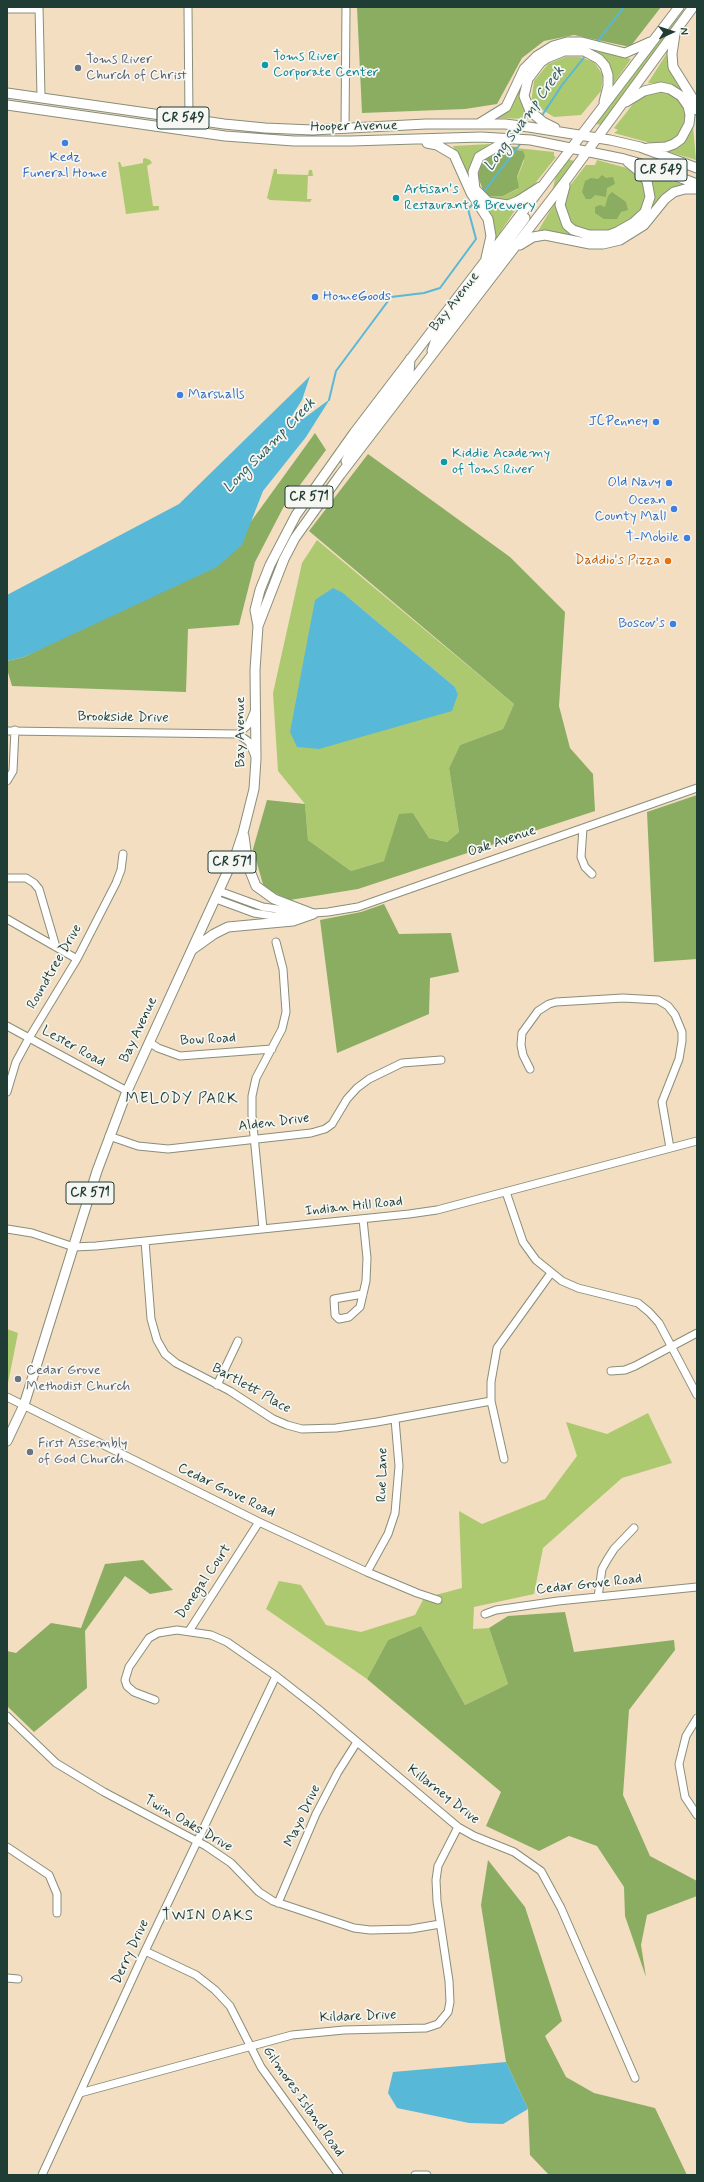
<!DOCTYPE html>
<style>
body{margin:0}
#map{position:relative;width:704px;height:2182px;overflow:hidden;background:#f3dec1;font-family:Mynerve,sans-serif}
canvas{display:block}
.frame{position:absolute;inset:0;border:8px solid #1f3d34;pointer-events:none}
.north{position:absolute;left:652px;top:12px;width:40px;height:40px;-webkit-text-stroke:3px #f6f6f2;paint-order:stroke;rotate:87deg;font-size:11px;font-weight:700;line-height:16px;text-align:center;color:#1f3d34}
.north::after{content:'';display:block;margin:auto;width:14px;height:18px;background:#1f3d34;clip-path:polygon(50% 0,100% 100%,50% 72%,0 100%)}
</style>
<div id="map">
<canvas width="704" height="2182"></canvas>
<div class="frame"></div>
<div class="north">N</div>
</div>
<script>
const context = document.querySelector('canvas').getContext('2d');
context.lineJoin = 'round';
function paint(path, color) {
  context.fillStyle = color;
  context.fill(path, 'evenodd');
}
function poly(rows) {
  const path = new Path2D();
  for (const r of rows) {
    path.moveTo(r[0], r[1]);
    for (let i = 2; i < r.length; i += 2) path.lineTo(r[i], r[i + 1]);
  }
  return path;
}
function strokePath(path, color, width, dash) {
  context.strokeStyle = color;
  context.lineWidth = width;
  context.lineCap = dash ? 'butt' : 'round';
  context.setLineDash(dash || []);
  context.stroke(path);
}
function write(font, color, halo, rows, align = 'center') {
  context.font = font + ' Mynerve,sans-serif';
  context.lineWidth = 3.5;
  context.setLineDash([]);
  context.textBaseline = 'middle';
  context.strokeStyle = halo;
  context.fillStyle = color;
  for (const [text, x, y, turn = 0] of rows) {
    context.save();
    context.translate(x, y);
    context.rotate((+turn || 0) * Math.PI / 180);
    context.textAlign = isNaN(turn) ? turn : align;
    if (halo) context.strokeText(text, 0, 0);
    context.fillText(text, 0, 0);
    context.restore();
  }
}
const green = poly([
 [684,9,645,68,602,125,596,124],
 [596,50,631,59,612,86,601,56],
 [669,50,684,92,684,93,669,84,648,83],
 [565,57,580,57,594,62,603,75,601,91,581,115,554,117,531,103,534,81,548,64],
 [522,82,522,102,528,119,497,118],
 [666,91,677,97,684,107,687,119,683,132,672,142,654,144,614,133,618,130,614,128,637,99,649,92],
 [693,126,696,160,666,151,684,141],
 [490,144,475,157,470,182,453,146],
 [516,148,554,152,554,156,556,157,529,191,509,201,494,199,489,196,503,196,518,189,517,178,524,161,522,151,516,150],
 [145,158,150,160,152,163,147,166,153,206,159,206,159,210,126,214,118,162,120,162,122,167,143,163,143,159],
 [568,159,574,161,573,163,552,191,556,176],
 [597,160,631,169,645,185,646,202,640,212,635,217,613,230,606,231,588,231,574,225,569,220,564,204,569,187,586,165,595,165],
 [274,169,277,169,277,174,308,175,309,170,312,170,313,176,308,176,307,199,312,199,310,202,270,200,267,198],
 [651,175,685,185,674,188,651,211,654,190],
 [480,198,498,208,516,209,495,240,494,223],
 [557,199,559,215,562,222,578,237,538,231],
 [317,540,514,704,503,729,460,745,449,768,459,832,447,842,429,838,413,813,384,861,351,871,308,840,305,804,278,771,273,693,302,563],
 [343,593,455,687,458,694],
 [7,1329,18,1333,7,1388],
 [648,1413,672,1463,622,1478,543,1548,534,1594,474,1607,473,1629,489,1628,508,1684,465,1705,421,1626,388,1640,367,1679,266,1609,279,1581,301,1585,326,1625,361,1632,415,1615,424,1598,462,1588,459,1511,482,1524,545,1499,577,1456,566,1422,607,1434]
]);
const forest = poly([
 [357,7,661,7,630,47,574,35,544,41,522,58,497,104,465,109,362,113],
 [505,146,517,147,516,150,523,151,525,156,517,177,519,188,503,196,489,196,483,190,478,177,481,161],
 [602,175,606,178,613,177,615,184,607,188,606,197,595,195,591,199,586,199,582,192,585,181,591,178,598,179],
 [612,192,626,202,628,210,621,212,617,219,604,219,595,213,595,207,600,205,605,207,608,196],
 [315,433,326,450,283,508,255,562,239,625,188,629,186,692,12,686,7,669,7,661,24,657,226,556],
 [368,454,510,557,565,612,559,706,570,748,593,774,595,811,358,889,290,900,264,888,253,849,267,800,305,804,308,840,351,871,384,861,399,814,413,813,429,838,447,842,459,832,449,768,460,745,503,729,514,704,309,531],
 [697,795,697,959,654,962,647,812],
 [384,904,399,934,451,933,459,972,430,978,429,1014,337,1053,320,920,361,912],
 [143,1560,173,1590,150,1594,125,1576,85,1631,87,1688,34,1732,7,1706,7,1651,16,1653,51,1623,81,1628,105,1564],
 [565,1612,574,1652,674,1640,675,1650,629,1710,623,1795,650,1856,697,1881,697,1896,647,1915,641,1945,646,1977,625,1916,624,1887,597,1846,569,1836,539,1851,486,1826,501,1792,367,1679,388,1640,421,1626,465,1705,508,1684,489,1628,508,1616],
 [488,1860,525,1907,562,2021,545,2036,566,2077,594,2093,655,2108,687,2175,549,2175,530,2155,528,2109,506,2062,481,1905]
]);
const water = poly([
 [310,376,302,400,290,419,303,419,330,399,306,437,263,491,242,545,217,567,24,657,7,661,7,595,179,504],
 [333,588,343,593,455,687,458,694,452,711,319,749,297,747,290,732,315,600],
 [506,2062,528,2109,503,2124,469,2123,397,2108,388,2093,393,2072]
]);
const stream = poly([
 [597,42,624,7],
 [541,117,562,85,586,55],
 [482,194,521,143],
 [329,400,336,371,391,297,424,293,440,288,476,239,468,209,474,203]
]);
const minor = poly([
 [39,7,41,96],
 [188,7,189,119],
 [7,9,39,9],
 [345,129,346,7],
 [7,731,238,734,249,742,255,756],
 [238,734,249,724,255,710],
 [7,781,13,771,15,730],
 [583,828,581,857,585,867,592,874],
 [7,878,26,878,34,883,39,889,56,947],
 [219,891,263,907,299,912],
 [216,899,254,913,273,916,328,912,358,907,697,788],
 [7,919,77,959],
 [7,1026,127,1091],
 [149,1042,158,1048,180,1056,272,1049],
 [530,1069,523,1055,521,1045,522,1033,538,1011,549,1004,556,1002,623,998,658,1000,668,1006,675,1015,682,1032,682,1041,679,1059,662,1102,670,1148],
 [7,1092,16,1062,29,1038,77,959,116,883,121,870,123,854],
 [109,1136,138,1146,168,1149,311,1133,325,1129,332,1124,347,1099,357,1088,369,1079,402,1063,441,1060],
 [506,1192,523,1242,536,1260,562,1281,578,1288,638,1303,649,1312,659,1323,697,1395],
 [7,1229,32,1233,74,1247,96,1246,409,1214,437,1210,697,1141],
 [263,1229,252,1115,252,1096,256,1078,282,1029,286,1012,283,969,276,942],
 [145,1241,151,1319,157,1340,165,1354,176,1363,230,1391,273,1419,287,1425,302,1429,336,1428,377,1422,491,1401],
 [363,1294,334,1299,335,1315,339,1319,349,1317,360,1307,366,1281,367,1258,363,1219],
 [611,1371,625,1370,635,1366,697,1333],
 [217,1385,238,1341],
 [7,1397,259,1522,367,1572,417,1593,438,1600],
 [504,1459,491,1401,491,1382,497,1348,551,1273],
 [367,1572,388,1534,395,1513,399,1466,395,1419],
 [598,1597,602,1569,607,1560,614,1549,634,1528],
 [485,1614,496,1610,558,1601,697,1587],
 [189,1631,259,1522],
 [155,1700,134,1692,127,1686,125,1680,129,1667,149,1638,158,1633,177,1630,211,1635,227,1642,276,1676,317,1708,458,1827,474,1836,514,1852,541,1871,561,1908,635,2078],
 [7,1716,56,1763,104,1792,206,1846,231,1863,259,1892,273,1901,354,1928,370,1930,411,1929,440,1924],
 [697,1718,686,1736,679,1764,685,1797,697,1815],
 [7,1847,49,1875,57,1894,57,1913],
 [278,1903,316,1814,338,1772,357,1742],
 [145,1951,196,1975,215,1990,230,2006,261,2067,339,2175],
 [7,1978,18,1979],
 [80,2093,292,2035,344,2030,426,2028,438,2024,448,2012,450,2002,449,1981,437,1901,436,1880,438,1866,458,1827],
 [42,2175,145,1951,276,1676],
 [415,2175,427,2175]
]);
const major = poly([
 [675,34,672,54,673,67,693,99,697,110],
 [7,93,224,124,265,128,312,130,426,124,505,124,529,127,610,140,640,147,697,168],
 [626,102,644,91,661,87,670,89,681,96,688,106,690,115,689,124,681,139,674,144,666,147,648,148],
 [7,105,225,136,294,141,351,141,481,137,531,140,624,159,652,167,697,184],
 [480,123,506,107,524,69,537,56,553,46,567,42,582,42,625,53,650,42],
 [555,128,543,122,530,111,524,96,528,79,541,62,547,58,564,51,584,51,599,59,605,66,608,75,608,86,604,102],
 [510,139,479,157,473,172,475,189,488,202,508,205,518,201,540,187],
 [427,143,437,145,454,155,471,193,488,219,491,236,486,258],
 [565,186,560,205,567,225,573,230,589,235,609,235,617,232,633,223,645,212,650,197,647,181,640,172,628,162],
 [520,245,533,237,545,235,590,244,603,244,620,240,644,225,665,199,674,192,685,189,697,189],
 [432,351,436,339,525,218],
 [346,461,353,447,409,373,410,359],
 [258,626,255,610,260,590,270,565,296,515,354,433,679,7],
 [244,836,248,866,256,886,274,899,313,914],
 [193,949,214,934,228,927,293,921,313,914],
 [7,1441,24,1405,97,1171,127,1091,237,851,243,833,254,789,256,759,255,670,258,626,284,559,295,538,340,475,567,179,693,7]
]);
const markers = [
 [265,65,4,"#0f9aa8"],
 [78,68,4,"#6b7280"],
 [65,143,4,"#3f7fe0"],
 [396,198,4,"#0f9aa8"],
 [315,297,4,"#3f7fe0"],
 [180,395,4,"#3f7fe0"],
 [656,422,4,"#3f7fe0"],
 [444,462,4,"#0f9aa8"],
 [669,483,4,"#3f7fe0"],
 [674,509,4,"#3f7fe0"],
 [687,538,4,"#3f7fe0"],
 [668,561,4,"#e8710a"],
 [673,624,4,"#3f7fe0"],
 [18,1379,4,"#6b7280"],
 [30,1452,4,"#6b7280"]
];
const shields = [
 [183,118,52],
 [661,170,52],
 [309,497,48],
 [232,862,48],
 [90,1193,48]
];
const shieldNames = [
 ["CR 549",183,118],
 ["CR 549",661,170],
 ["CR 571",309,497],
 ["CR 571",232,862],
 ["CR 571",90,1193]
];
const cultureNames = [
 ["Toms River",273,57],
 ["Corporate Center",273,73],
 ["Artisan's",404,190],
 ["Restaurant & Brewery",404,206],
 ["Kiddie Academy",452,454],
 ["of Toms River",452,470]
];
const worshipNames = [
 ["Toms River",86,60],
 ["Church of Christ",86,76],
 ["Cedar Grove",26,1371],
 ["Methodist Church",26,1387],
 ["First Assembly",38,1444],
 ["of God Church",38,1460]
];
const streetNames = [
 ["Hooper Avenue",354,127,-1],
 ["Bay Avenue",455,302,-52],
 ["Brookside Drive",123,718,1],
 ["Bay Avenue",241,732,-90],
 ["Oak Avenue",502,842,-19],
 ["Roundtree Drive",55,967,-60],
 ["Bay Avenue",139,1030,-65],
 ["Bow Road",208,1040,-3],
 ["Lester Road",73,1047,29],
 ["Alden Drive",274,1123,-7],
 ["Indian Hill Road",354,1207,-6],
 ["Bartlett Place",251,1389,29],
 ["Rue Lane",383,1475,-89],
 ["Cedar Grove Road",226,1491,26],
 ["Donegal Court",204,1582,-56],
 ["Cedar Grove Road",589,1585,-6],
 ["Killarney Drive",443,1795,38],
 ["Mayo Drive",303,1816,-65],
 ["Twin Oaks Drive",188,1824,30],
 ["Derry Drive",131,1952,-65],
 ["Kildare Drive",358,2017,-2],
 ["Gilmores Island Road",303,2102,55]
];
const shopNames = [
 ["Kedz",65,158,"center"],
 ["Funeral Home",65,174,"center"],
 ["HomeGoods",323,297,"left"],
 ["Marshalls",188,395,"left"],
 ["JCPenney",648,422],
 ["Old Navy",661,483],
 ["Ocean",666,501],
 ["County Mall",666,517],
 ["T-Mobile",679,538],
 ["Boscov's",665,624]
];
const foodNames = [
 ["Daddio's Pizza",660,561]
];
const waterNames = [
 ["Long Swamp Creek",525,119,-54],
 ["Long Swamp Creek",270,446,-46]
];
const neighbourhoodNames = [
 ["MELODY PARK",182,1100],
 ["TWIN OAKS",208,1917]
];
paint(green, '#adc970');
paint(forest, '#8aad62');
paint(water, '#58b8d7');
strokePath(stream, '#58b8d7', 2);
strokePath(minor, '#898e7a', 9);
strokePath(major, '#898e7a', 11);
strokePath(minor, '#fff', 7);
strokePath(major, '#fff', 9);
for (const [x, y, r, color] of markers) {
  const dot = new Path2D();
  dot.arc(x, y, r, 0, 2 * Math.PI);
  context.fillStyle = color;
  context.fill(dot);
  strokePath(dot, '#f6f6f2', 1.5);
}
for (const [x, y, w] of shields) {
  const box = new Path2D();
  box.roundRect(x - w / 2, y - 11, w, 22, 3);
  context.fillStyle = '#f6f6f2';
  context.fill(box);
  strokePath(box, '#1f3d34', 1);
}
write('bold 13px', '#1f3d34', null, shieldNames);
write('14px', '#0d838f', '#f6f6f2', cultureNames, 'left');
write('14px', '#5b616d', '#f6f6f2', worshipNames, 'left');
write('14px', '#1f3d34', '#f6f6f2', streetNames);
write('14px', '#366cbe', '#f6f6f2', shopNames, 'right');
write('14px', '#c56008', '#f6f6f2', foodNames, 'right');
write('italic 15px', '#2d5c5d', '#f6f6f2', waterNames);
context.letterSpacing = '1px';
write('15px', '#1f3d34', '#f6f6f2', neighbourhoodNames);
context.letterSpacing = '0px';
</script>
